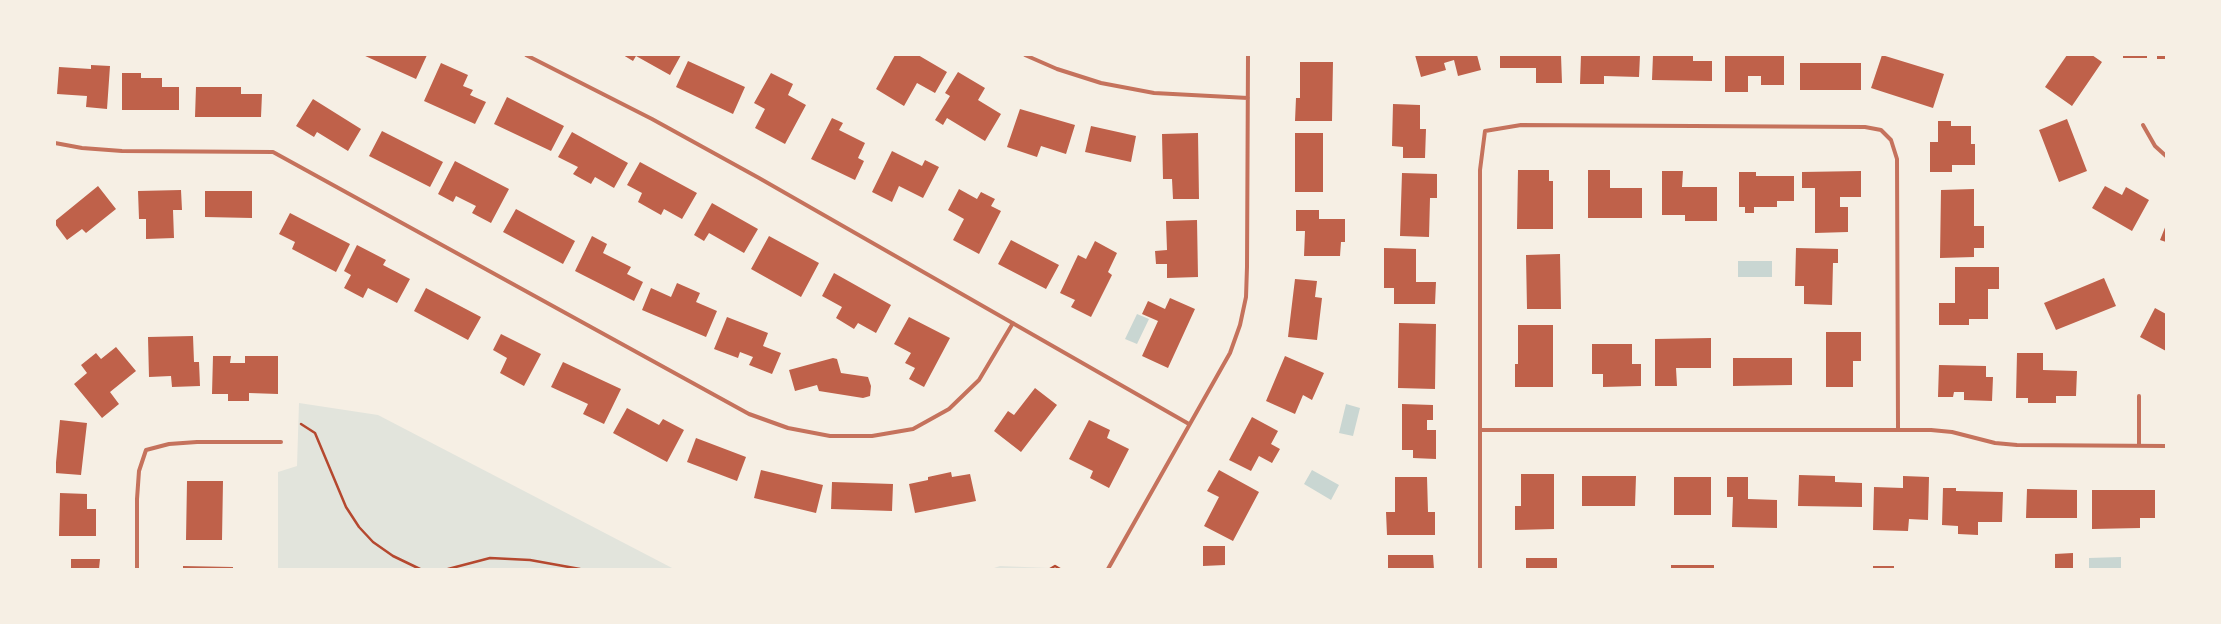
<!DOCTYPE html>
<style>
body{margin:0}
#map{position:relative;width:2221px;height:624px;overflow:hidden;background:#f6efe4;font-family:Jost,sans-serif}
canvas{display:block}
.frame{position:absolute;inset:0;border:56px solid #f6efe4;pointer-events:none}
</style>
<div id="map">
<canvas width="2221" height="624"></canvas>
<div class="frame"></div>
</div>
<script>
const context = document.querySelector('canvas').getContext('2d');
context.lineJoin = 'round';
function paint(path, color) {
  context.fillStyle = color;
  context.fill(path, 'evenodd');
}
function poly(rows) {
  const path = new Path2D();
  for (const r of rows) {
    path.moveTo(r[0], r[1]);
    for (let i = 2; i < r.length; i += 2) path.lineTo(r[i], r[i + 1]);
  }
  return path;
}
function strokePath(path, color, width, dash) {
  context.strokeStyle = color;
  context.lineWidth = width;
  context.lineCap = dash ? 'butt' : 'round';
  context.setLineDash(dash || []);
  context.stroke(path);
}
const green = poly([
 [299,403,378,415,674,569,278,569,278,472,297,466],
 [1000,566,1074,569,991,569]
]);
const water = poly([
 [1738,261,1772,261,1772,277,1738,277],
 [1137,314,1149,319,1137,344,1125,339],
 [1346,404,1360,408,1353,436,1339,433],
 [1312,470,1339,485,1331,500,1304,484],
 [2121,557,2121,569,2089,569,2089,558]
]);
const building = poly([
 [363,55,427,55,416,79],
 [623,55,681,55,670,75,636,56,633,61],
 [895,55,918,55,947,72,935,93,917,83,904,106,876,89],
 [1415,55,1477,55,1481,70,1458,76,1454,60,1444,63,1446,70,1421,77],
 [1500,55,1561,55,1562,83,1536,83,1536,68,1500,68],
 [1581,55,1640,55,1639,77,1604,76,1604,84,1580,84],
 [1653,55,1693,55,1693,61,1712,61,1712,81,1652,80],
 [1725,55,1784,55,1784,85,1761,85,1761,76,1748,76,1748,92,1725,92],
 [1882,55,1944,74,1933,108,1871,88],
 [2067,55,2092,55,2102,62,2072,106,2045,87],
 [2123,55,2147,55,2147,58,2123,58],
 [2157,55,2166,55,2166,59,2157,59],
 [688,61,745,87,733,114,676,87],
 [1300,62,1333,62,1332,121,1295,121,1296,98,1300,98],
 [441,63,468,75,463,86,473,90,470,95,486,102,475,124,424,101],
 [1800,63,1861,63,1861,90,1800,90],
 [91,65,110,66,107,109,86,107,87,96,57,94,59,67,91,69],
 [958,72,985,88,978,100,1001,114,985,141,947,118,943,125,935,120,950,96,945,93],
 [122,73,141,73,141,78,162,78,162,87,179,87,179,110,122,110],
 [771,73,793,84,788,95,806,105,785,144,755,128,765,109,754,103],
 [196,87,241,87,241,94,262,94,261,117,195,117],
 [507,97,564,126,551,151,494,124],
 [313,99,361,129,348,151,317,132,314,137,296,126],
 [1393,104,1420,105,1420,129,1426,129,1425,158,1403,158,1403,147,1392,146],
 [1020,109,1075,125,1066,154,1041,146,1037,157,1007,147],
 [832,118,843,123,839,130,865,143,858,158,864,161,855,180,811,159],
 [2067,119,2087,171,2059,182,2039,130],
 [1938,121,1951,121,1951,126,1971,126,1971,144,1975,144,1975,165,1952,165,1952,172,1930,172,1930,142,1938,142],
 [1091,126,1136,136,1131,162,1085,152],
 [382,131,443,162,430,187,369,156],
 [572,132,628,163,614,188,595,177,591,184,573,174,578,167,558,157],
 [1198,133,1199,199,1173,199,1172,179,1163,179,1162,134],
 [1295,133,1323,133,1323,192,1295,192],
 [892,151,922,166,925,160,939,167,923,198,899,186,892,202,872,192],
 [455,161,509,189,491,223,472,213,476,206,456,196,453,202,438,194],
 [640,162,697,193,682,219,664,209,661,215,638,202,642,193,627,185],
 [1518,170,1549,170,1549,181,1553,181,1553,229,1517,229],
 [1588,170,1610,170,1610,188,1642,188,1642,218,1588,218],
 [1662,171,1683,171,1682,187,1717,187,1717,221,1685,221,1685,215,1662,215],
 [1861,171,1861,197,1840,197,1840,207,1848,207,1848,232,1815,233,1815,188,1802,188,1802,172],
 [1739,172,1756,172,1756,176,1794,176,1794,201,1777,201,1777,207,1754,207,1754,213,1745,213,1745,207,1739,207],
 [1402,173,1437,174,1437,198,1430,198,1429,237,1400,236],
 [98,186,116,209,86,233,82,229,67,240,55,224,55,221],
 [2105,186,2122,195,2126,187,2149,200,2132,231,2092,208],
 [959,189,977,199,981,192,995,199,991,206,1001,211,979,254,953,240,964,219,948,210],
 [1974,189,1974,226,1984,226,1984,248,1974,248,1974,257,1940,258,1941,190],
 [181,190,182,210,173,210,174,238,146,239,146,219,139,219,138,191],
 [205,191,252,191,252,218,205,217],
 [712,203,758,229,744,253,709,233,704,241,694,235],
 [516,209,575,241,563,264,503,232],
 [1296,210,1319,210,1319,219,1345,219,1345,242,1341,242,1340,256,1304,256,1305,231,1296,231],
 [290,213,350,244,336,272,292,249,295,242,279,234],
 [1197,220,1198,277,1167,278,1167,264,1156,264,1155,251,1167,250,1166,221],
 [2166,225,2166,242,2160,240],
 [592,236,607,244,603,253,631,267,627,274,643,282,634,301,575,271],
 [769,236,819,263,801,297,751,269],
 [1011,240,1059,265,1046,289,998,264],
 [1095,241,1117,253,1108,272,1112,275,1091,317,1071,307,1075,300,1060,293,1078,255,1086,259],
 [357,245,386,260,383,265,410,279,397,303,368,288,363,298,344,288,351,275,344,271],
 [1384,248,1416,249,1416,282,1436,282,1435,304,1394,304,1394,288,1384,288],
 [1796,248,1838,249,1838,263,1833,263,1832,305,1804,304,1804,286,1795,286],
 [1560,254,1561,309,1527,309,1526,255],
 [1955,267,1999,267,1999,289,1988,289,1988,319,1969,319,1969,325,1939,325,1939,303,1955,303],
 [834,273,891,305,876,333,858,323,854,329,836,318,842,307,822,296],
 [2104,278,2116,306,2056,330,2044,303],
 [1295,279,1317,281,1315,297,1322,298,1317,340,1288,337],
 [677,283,700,293,696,302,717,311,706,337,642,310,651,288,671,297],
 [426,288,481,317,468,340,414,311],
 [1170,298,1195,309,1168,368,1142,356,1158,321,1142,314,1148,301,1165,309],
 [2155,308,2166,314,2166,351,2140,337],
 [727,317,768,333,763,346,781,353,772,374,749,365,753,357,740,352,738,358,714,349],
 [909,317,950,338,924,387,909,379,915,368,905,363,911,353,894,344],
 [1399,323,1436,324,1435,389,1398,388],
 [1518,325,1553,325,1553,387,1515,387,1515,364,1518,364],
 [1826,332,1861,332,1861,361,1853,361,1853,387,1826,387],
 [501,334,541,354,524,386,500,373,507,358,493,350],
 [193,336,194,362,199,362,200,386,172,387,171,376,149,377,148,337],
 [1711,338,1711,368,1676,368,1677,386,1655,386,1655,339],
 [1592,344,1632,344,1632,364,1641,364,1641,386,1603,387,1603,374,1592,374],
 [116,347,136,371,110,392,119,404,102,418,74,384,87,373,81,365,96,353,101,359],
 [2017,353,2043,353,2043,370,2077,371,2076,396,2056,396,2056,403,2028,403,2028,398,2016,398],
 [213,356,231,356,230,363,245,363,245,356,278,356,278,394,249,393,249,401,228,401,228,394,212,394],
 [1285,356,1324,373,1312,400,1303,395,1295,414,1266,401],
 [833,358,837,359,841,373,868,377,871,386,870,396,863,398,819,391,817,385,795,391,789,370],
 [1733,358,1792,358,1792,385,1733,386],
 [563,362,621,389,604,424,583,414,588,404,551,387],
 [1939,365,1986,366,1986,377,1993,377,1992,401,1964,400,1964,392,1954,392,1953,397,1938,397],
 [1035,388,1057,405,1021,452,994,431,1008,411,1014,415],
 [1402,404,1433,405,1433,420,1427,420,1427,430,1436,430,1436,459,1413,458,1413,450,1402,450],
 [627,408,659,425,663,419,684,430,667,462,613,433],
 [1252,417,1278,431,1271,444,1280,449,1272,463,1259,456,1251,471,1229,460],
 [60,420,87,423,81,475,55,473],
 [1089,420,1110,430,1107,438,1129,449,1109,488,1090,478,1093,471,1069,459],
 [696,438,746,457,737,481,687,462],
 [761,470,823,485,816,513,754,498],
 [1219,470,1259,492,1233,541,1204,526,1219,497,1207,491],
 [951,472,952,477,970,474,976,501,915,513,909,484,928,480,928,477],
 [1521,474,1554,474,1554,529,1515,530,1515,506,1521,506],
 [1799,475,1835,476,1835,482,1862,483,1862,507,1798,506],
 [1582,476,1636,476,1635,506,1582,506],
 [1903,476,1929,477,1928,520,1909,519,1908,531,1873,530,1874,487,1903,488],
 [1395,477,1427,477,1428,512,1435,512,1435,535,1387,535,1386,512,1395,512],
 [1674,477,1711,477,1711,515,1674,515],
 [1727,477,1748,477,1748,499,1777,500,1777,528,1732,527,1733,497,1727,497],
 [187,481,223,481,222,540,186,540],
 [832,482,893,484,892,511,831,509],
 [1943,488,1956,488,1956,491,2003,492,2002,522,1978,522,1978,535,1958,534,1958,526,1942,525],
 [2027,489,2077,490,2077,518,2026,518],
 [2092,490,2155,490,2155,518,2140,518,2140,528,2092,529],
 [60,493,87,494,87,509,96,509,96,536,59,536],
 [1203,546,1225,546,1225,565,1203,566],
 [2073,553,2073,569,2055,569,2055,554],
 [1388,555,1433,555,1434,569,1388,569],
 [1526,558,1557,558,1557,569,1526,569],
 [71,559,100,559,99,569,71,569],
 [1671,565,1714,565,1714,569,1671,569],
 [183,566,233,567,233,569,183,569],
 [1873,566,1894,566,1894,569,1873,569]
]);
const path = poly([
 [301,424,315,433,346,507,359,527,373,542,393,556,420,569],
 [448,569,490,558,530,560,580,569],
 [1050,569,1055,566,1060,569]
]);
const minor = poly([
 [526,55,652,119,759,178,1189,424],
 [1025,55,1057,69,1101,83,1154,93,1248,98],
 [2143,125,2155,146,2166,156],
 [55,143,82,148,122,151,273,152,749,414,788,428,830,436,872,436,913,429,949,409,979,380,1013,323],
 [2139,396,2139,446],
 [1481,430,1931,430,1952,432,1995,443,2017,445,2166,446],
 [137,569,137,499,139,471,146,450,169,444,197,442,281,442],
 [1108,569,1230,353,1240,325,1246,297,1247,267,1248,55],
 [1480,569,1480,170,1485,131,1521,125,1865,127,1881,130,1891,140,1897,159,1898,429]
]);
paint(green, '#e2e4dc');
paint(water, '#c9d6d2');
paint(building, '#bf614a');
strokePath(path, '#b5482f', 2.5);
strokePath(minor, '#c5725c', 4);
</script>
